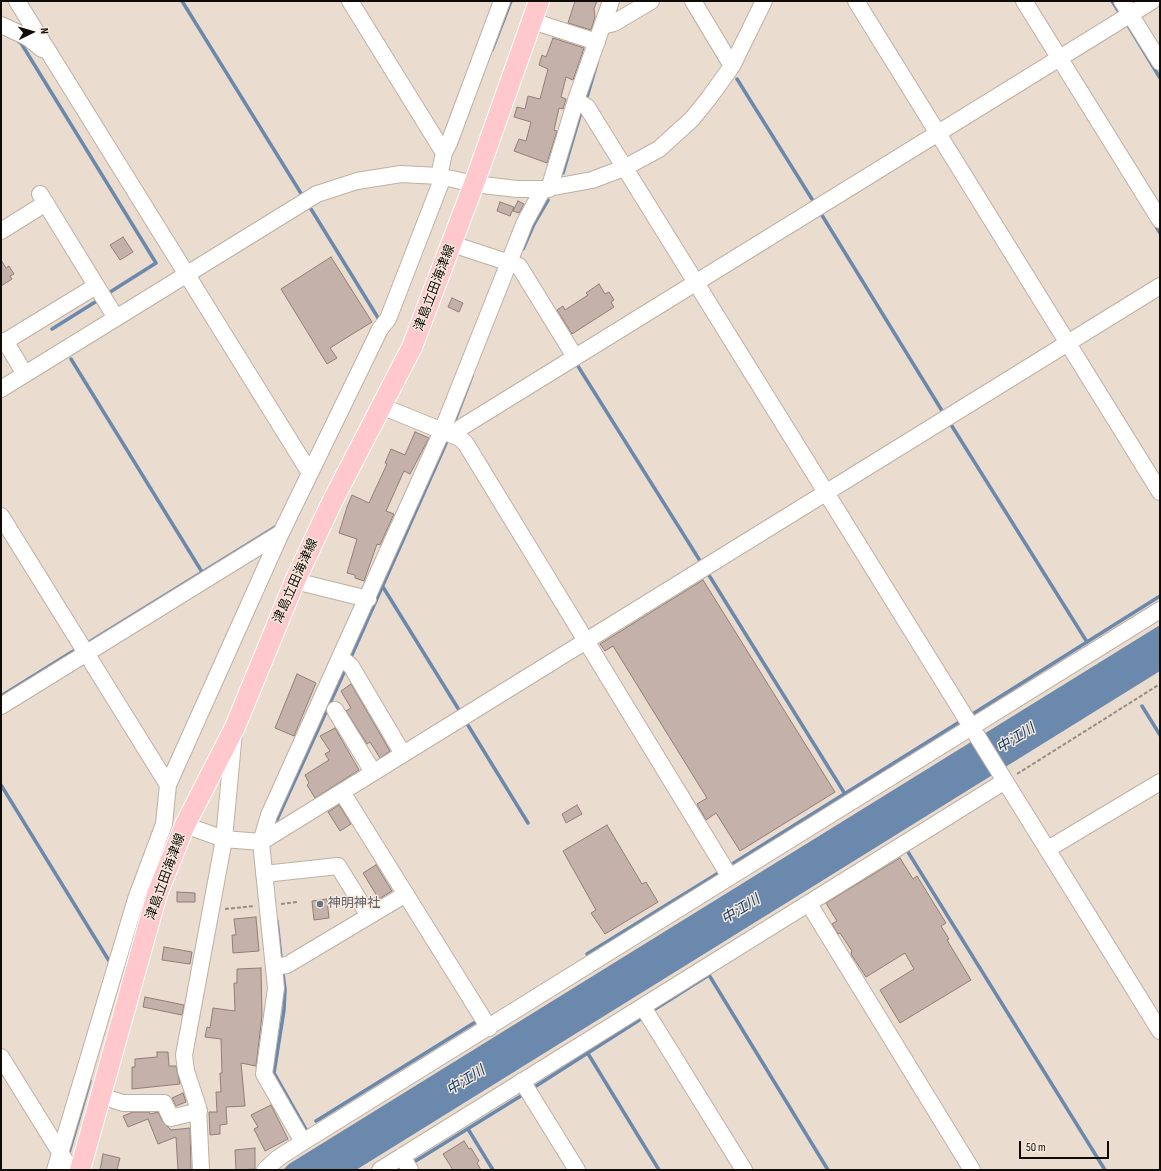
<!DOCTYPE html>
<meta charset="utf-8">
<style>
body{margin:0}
#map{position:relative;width:1161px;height:1171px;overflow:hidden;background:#eadcce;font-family:"Sofia Sans Condensed",sans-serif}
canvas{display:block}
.frame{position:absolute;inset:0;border:2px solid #100b07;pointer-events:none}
.north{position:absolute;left:12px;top:12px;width:40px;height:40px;-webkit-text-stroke:3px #f7e9db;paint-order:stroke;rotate:85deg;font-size:11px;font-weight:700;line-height:16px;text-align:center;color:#100b07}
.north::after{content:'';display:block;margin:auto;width:14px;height:18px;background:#100b07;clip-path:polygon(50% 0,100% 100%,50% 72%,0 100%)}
.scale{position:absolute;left:1019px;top:1141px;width:90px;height:18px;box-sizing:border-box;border:2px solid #100b07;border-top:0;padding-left:5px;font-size:12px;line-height:14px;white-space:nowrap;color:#100b07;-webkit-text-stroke:3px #f7e9db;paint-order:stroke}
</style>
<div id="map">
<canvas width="1161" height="1171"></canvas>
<div class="frame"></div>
<div class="north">N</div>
<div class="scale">50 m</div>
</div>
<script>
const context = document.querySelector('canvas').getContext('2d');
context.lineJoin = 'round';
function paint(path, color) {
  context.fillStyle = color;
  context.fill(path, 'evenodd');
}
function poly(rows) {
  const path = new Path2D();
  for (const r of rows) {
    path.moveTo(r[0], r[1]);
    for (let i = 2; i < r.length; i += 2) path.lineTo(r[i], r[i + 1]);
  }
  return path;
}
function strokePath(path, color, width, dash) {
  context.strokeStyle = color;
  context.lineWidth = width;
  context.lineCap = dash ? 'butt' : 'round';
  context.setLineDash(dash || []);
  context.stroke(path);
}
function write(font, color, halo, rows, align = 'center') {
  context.font = font + ' "Sofia Sans Condensed","Noto Sans JP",sans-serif';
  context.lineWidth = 3;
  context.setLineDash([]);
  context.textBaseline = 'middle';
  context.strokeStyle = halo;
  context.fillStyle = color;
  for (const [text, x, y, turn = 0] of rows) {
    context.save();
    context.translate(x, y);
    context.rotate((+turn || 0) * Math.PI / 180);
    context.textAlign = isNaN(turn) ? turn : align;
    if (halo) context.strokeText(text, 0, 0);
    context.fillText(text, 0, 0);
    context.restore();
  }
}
const water = poly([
 [1160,625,1160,671,1131,689,356,1170,283,1170,289,1164]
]);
const stream = poly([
 [182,1,302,195],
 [1112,1,1121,15],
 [1126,22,1160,78],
 [19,42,21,43,156,263,107,294],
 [492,50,511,1],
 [737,79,815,204],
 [587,97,597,63],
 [563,173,581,112],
 [311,209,380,321],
 [820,212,944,414],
 [1154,223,1160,233],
 [523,249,534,224,548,200],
 [52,329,100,299],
 [71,359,202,572],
 [576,363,702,564],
 [950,423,1087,642],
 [453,426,472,376],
 [707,572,845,794],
 [383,587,459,710],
 [86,644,277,526],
 [351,657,447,441],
 [1,696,75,650],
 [1142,706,1160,735],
 [971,715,1160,596],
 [466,722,528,823],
 [1,785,111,964],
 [275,824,346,668],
 [908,852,1105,1170],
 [729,866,961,721],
 [277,921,281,958],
 [587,954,720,872],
 [283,974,285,989,284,1010,274,1073,308,1133],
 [652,1011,709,975,828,1170],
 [587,1052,659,1170],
 [533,1088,644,1017],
 [316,1121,477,1021],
 [468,1129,493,1170],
 [68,1156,90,1081],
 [414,1162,524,1094]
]);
const building = poly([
 [575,1,597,1,594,9,595,17,591,30,568,23,575,1],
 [553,38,584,48,573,80,566,77,561,97,566,99,563,109,559,108,554,130,557,131,547,163,514,151,519,139,526,141,531,122,514,117,517,107,525,109,528,96,540,99,548,69,539,65,542,55,546,57,553,38],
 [518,201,524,204,519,213,513,211,518,201],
 [500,202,514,207,510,216,497,211,500,202],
 [123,237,133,252,120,260,110,245,123,237],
 [331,257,372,322,330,348,337,358,327,364,281,289,331,257],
 [1,260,6,268,9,266,14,274,10,276,12,279,1,286,1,260],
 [599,284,605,294,609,292,614,300,611,302,614,307,572,334,557,310,563,306,565,310,588,295,586,293,599,284],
 [452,298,463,303,459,312,448,307,452,298],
 [415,432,429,438,410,474,404,471,386,511,394,514,380,545,377,544,364,581,355,578,355,575,347,573,357,539,339,533,347,507,352,495,369,503,387,464,385,463,391,449,405,455,415,432],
 [703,580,835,792,740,851,716,813,706,820,697,804,707,798,613,646,605,651,600,644,703,580],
 [297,674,316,683,294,736,275,728,297,674],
 [351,684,390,751,380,758,370,742,367,744,346,711,351,708,341,691,351,684],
 [335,728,359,770,315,798,307,785,309,783,305,775,329,760,325,754,330,751,320,736,335,728],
 [339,805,351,824,340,831,328,812,339,805],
 [577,805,582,814,566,823,562,814,577,805],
 [607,825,642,884,646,882,658,902,605,934,591,913,596,910,563,851,607,825],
 [900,858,913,879,917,876,946,923,941,926,949,939,947,940,971,980,900,1023,880,990,914,969,905,953,866,977,851,954,852,951,840,933,838,934,832,924,837,921,826,903,900,858],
 [376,865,392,891,374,902,372,899,377,896,363,873,376,865],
 [177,892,195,893,195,902,177,902,177,892],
 [327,899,329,918,314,920,312,901,327,899],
 [256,917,259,951,233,953,232,935,236,935,234,919,256,917],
 [164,947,192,952,190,964,162,960,164,947],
 [261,968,262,1016,256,1066,241,1063,245,1106,226,1107,227,1124,220,1125,220,1134,210,1135,209,1112,217,1112,216,1092,221,1092,220,1073,222,1073,221,1039,205,1037,207,1027,210,1028,213,1008,235,1011,234,983,237,983,237,969,261,968],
 [145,997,184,1005,182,1015,143,1007,145,997],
 [157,1052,168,1052,169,1066,176,1066,180,1084,132,1089,132,1067,135,1067,135,1059,157,1057,157,1052],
 [183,1093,186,1102,176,1106,172,1098,183,1093],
 [271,1105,288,1139,265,1151,254,1129,258,1127,251,1115,271,1105],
 [133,1112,149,1112,150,1114,158,1112,163,1122,171,1130,190,1128,191,1170,178,1170,176,1137,158,1144,148,1119,128,1127,123,1116,133,1112],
 [464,1141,469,1149,471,1148,479,1161,477,1163,481,1170,453,1170,443,1154,464,1141],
 [255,1148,255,1169,236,1170,235,1150,255,1148],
 [103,1154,120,1158,117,1170,100,1170,103,1154]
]);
const path = poly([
 [1017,774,1160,684],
 [281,904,297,902],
 [225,909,255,906]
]);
const minor = poly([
 [17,1,310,473],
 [350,1,444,153,439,176],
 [693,1,732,66],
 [856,1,1160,492],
 [1024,1,1160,220],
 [1122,1,1160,62],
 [532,21,597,42],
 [1,25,27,37,42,49],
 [602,26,614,23,651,1],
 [576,100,587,107,1160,1031],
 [444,153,449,143,502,1],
 [549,189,576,100,611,1],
 [40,194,116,318],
 [1,231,46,203],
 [452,244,519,266,575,357],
 [5,341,25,374],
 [1,344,96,286],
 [1,389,317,194,357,181,401,174,439,176,474,184,517,189,543,189,592,180,624,168,659,149,692,119,709,98,732,66,764,1],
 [381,406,460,438,466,444,730,877],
 [453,435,462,427,1152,1],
 [1,516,168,785],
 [295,581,368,599],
 [341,658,351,666,403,754],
 [1,706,281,533],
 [335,710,373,772],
 [342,792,489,1028],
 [185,825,224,839,261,842,1160,286],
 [1048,849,1160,782],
 [264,874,338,866,369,916],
 [809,904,972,1170],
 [274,967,287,965,406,894],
 [643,1007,744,1170],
 [1,1057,71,1170],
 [522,1081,577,1170],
 [101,1096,123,1103,164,1103,171,1118,199,1111],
 [303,1142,264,1074,276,988,261,842,269,815,442,431,525,222,543,189],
 [402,1156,410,1170],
 [55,1170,136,899,164,824,168,785,281,533,380,329,388,319,443,177],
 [201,1170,198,1107,186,1071,184,1055,224,839,234,732],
 [265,1170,278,1158,303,1142,1160,610],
 [380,1170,1005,781]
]);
const major = poly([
 [80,1170,157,894,185,825,235,727,295,581,332,502,412,347,474,184,539,1]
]);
const markers = [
 [320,904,4,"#6b7280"]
];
const streetNames = [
 ["津島立田海津線",435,288,-69],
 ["津島立田海津線",296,581,-66],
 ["津島立田海津線",166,877,-70]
];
const worshipNames = [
 ["神明神社",328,904]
];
const waterNames = [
 ["中江川",1016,739,-32],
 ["中江川",741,910,-32],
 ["中江川",466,1081,-32]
];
paint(water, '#6b88ad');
strokePath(stream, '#6b88ad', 3.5);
paint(building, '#c4b1a9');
strokePath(building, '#907e77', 1);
strokePath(minor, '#beb0a2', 18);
strokePath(major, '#fff', 22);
strokePath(path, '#988d83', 2, [4, 2]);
strokePath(minor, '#fff', 16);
strokePath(major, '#ffc8cd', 20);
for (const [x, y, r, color] of markers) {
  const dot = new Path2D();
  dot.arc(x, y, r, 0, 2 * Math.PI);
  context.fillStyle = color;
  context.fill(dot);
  strokePath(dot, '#f7e9db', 1.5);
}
write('13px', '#100b07', '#f7e9db', streetNames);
write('13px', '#5b616d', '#f7e9db', worshipNames, 'left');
write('italic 14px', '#0a3665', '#f7e9db', waterNames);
</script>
